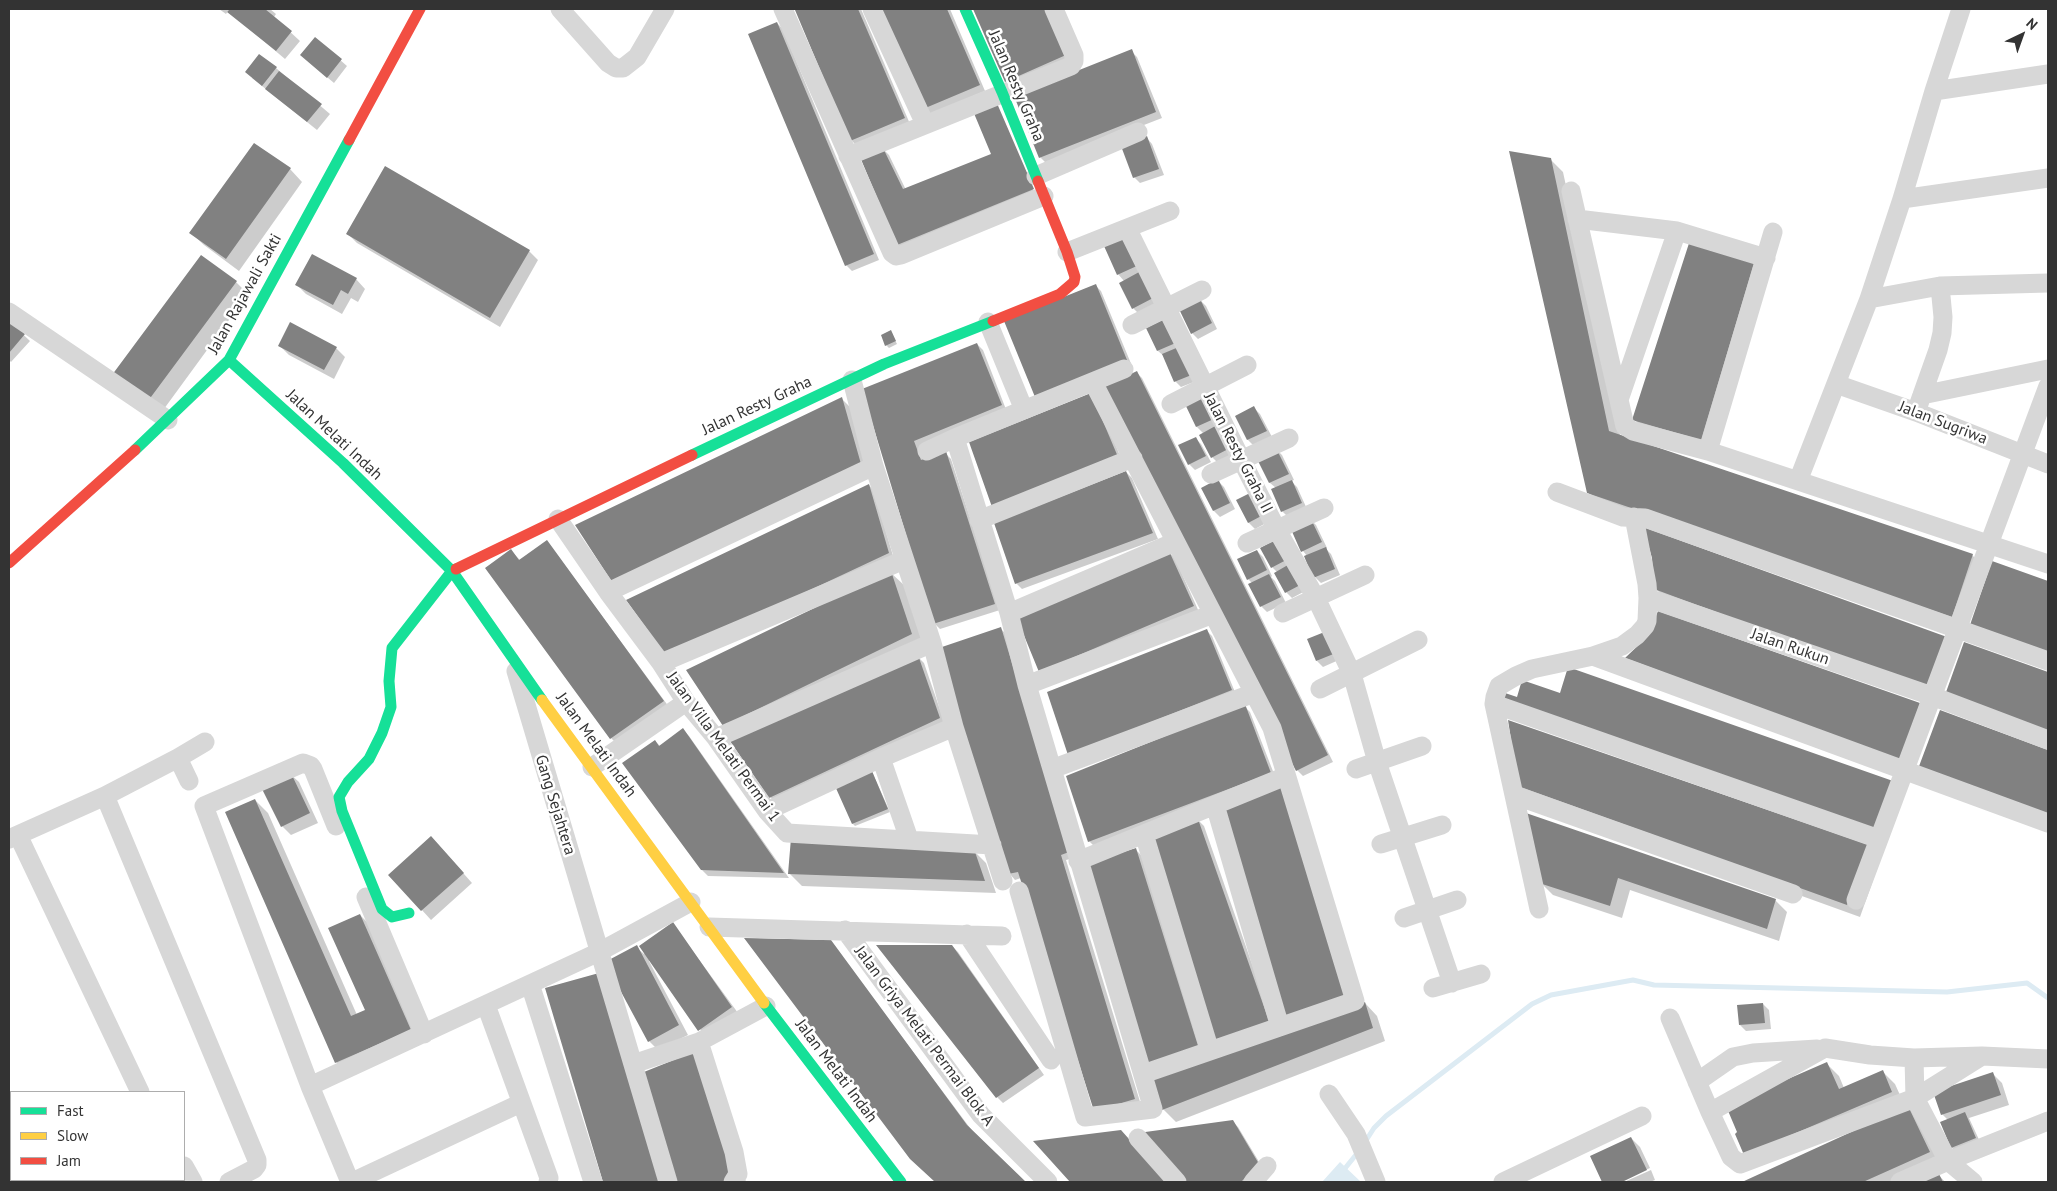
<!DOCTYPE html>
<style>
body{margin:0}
#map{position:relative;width:2057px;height:1191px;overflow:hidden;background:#fff;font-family:"PT Sans",sans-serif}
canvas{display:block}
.frame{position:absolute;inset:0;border:10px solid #333;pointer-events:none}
.legend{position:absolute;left:10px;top:1091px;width:175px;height:90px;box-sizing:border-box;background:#fff;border:1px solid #adadad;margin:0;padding:6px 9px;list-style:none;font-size:15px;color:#333}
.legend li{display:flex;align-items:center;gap:10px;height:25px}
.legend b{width:25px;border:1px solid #adadad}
.north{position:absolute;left:1997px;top:10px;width:50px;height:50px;-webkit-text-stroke:4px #fff;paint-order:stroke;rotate:42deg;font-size:14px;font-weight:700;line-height:20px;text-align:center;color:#333}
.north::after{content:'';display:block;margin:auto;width:18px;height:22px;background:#333;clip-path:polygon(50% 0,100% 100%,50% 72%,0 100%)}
</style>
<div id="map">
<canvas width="2057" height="1191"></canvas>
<div class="frame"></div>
<ul class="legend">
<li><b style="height:6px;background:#16e098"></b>Fast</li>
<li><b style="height:6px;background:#ffcf43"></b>Slow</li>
<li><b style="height:6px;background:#f24e42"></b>Jam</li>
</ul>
<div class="north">N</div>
</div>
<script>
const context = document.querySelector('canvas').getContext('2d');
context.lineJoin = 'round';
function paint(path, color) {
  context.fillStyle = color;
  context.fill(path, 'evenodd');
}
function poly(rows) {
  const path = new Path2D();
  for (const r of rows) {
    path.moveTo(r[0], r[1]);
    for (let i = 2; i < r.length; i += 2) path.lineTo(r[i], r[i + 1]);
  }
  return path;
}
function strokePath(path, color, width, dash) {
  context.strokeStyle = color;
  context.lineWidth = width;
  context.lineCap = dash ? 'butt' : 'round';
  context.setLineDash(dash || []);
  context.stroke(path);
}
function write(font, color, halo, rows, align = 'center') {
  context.font = font + ' "PT Sans",sans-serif';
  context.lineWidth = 5;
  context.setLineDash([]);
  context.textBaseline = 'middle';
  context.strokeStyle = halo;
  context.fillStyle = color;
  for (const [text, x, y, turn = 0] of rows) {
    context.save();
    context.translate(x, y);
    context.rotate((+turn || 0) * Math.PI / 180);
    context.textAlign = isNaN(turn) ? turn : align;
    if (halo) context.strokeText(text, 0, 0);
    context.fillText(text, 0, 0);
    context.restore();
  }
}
const water = poly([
 [1340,1162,1361,1182,1322,1182]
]);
const shadow = poly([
 [219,9,270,9,276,14,274,17,300,41,285,59,228,11,226,14],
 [802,9,861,9,910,124,857,146,851,140,797,11],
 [881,9,950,9,985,91,930,114],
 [974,9,1049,9,1072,61,1012,87],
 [777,23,783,29,879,260,852,271,846,265],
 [315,38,347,66,334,83,308,61],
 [1131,51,1137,57,1162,118,1046,163,1040,157],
 [276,68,330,114,317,130,252,78],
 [1146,137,1152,144,1164,175,1140,183,1134,177],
 [883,149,889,155,906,190,993,154,1039,195,904,251,898,245],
 [1550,159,1563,172,1620,435,1972,555,1985,568,1964,629,1601,506,1589,493],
 [290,169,302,182,239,271,204,245,191,233],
 [347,233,529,251,538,260,500,327,357,243],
 [1126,238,1160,304,1139,314,1133,308,1124,281,1118,274],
 [1755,261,1713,452,1646,432,1634,419],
 [356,279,365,289,358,302,351,298,342,314,306,294,297,285],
 [236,282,248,294,161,413,127,387],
 [1095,285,1101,291,1132,366,1005,321],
 [1200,300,1206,306,1217,329,1198,339,1192,333],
 [1167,320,1199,380,1181,387,1175,381,1165,357,1158,351],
 [9,321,30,341,11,362,9,360],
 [891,332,897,344,889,348,886,345],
 [977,344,983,350,1007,412,945,453,951,459,1000,610,940,629,934,623,864,390],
 [279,345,336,348,345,357,334,379,289,355],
 [1136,372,1142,378,1333,762,1303,776,1297,770,1106,387],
 [1205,395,1237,453,1218,463,1212,457,1204,434,1197,427,1186,403],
 [841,398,854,411,872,476,625,593],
 [1097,400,1123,463,993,506],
 [1254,408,1260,414,1272,437,1254,446,1248,440,1236,416],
 [1195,438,1201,444,1211,462,1195,470,1189,464],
 [1276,449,1282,455,1294,480,1291,481,1297,487,1307,509,1288,517,1282,511,1276,488,1270,483,1258,458],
 [1126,472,1132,478,1158,539,1022,589,1016,583],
 [1218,481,1224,487,1235,509,1220,517,1214,511,1203,488],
 [869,485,874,491,894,559,674,662],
 [1238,501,1272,520,1255,529,1249,523],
 [1310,519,1316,525,1327,548,1326,549,1331,554,1340,575,1321,583,1315,577,1307,556,1303,551],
 [1279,539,1309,589,1292,598,1286,592,1277,572,1272,567],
 [552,548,669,707,617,744,611,738,511,551,520,560],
 [1257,551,1263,557,1272,576,1271,577,1275,581,1286,603,1267,612,1261,606,1252,583,1248,579],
 [1169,552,1175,558,1199,612,1040,671],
 [1993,563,2048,582,2048,660],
 [891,573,904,585,924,647,918,657,924,663,945,724,776,803,770,797,724,725],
 [1655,588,1959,650,1668,601],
 [1001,629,1007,635,1074,858,1066,860,1141,1105,1101,1116,1021,878,1015,880,1009,873],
 [1206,630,1212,636,1237,697,1075,760],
 [1333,638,1341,659,1323,667,1317,661],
 [1964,643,2048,673,2048,739],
 [1244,706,1250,712,1276,779,1095,847,1089,841],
 [1941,711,2048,752,2048,825],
 [683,730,689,736,789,878,708,876,702,870,655,741,660,746],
 [872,772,890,812,855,826,853,824],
 [289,773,299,782,318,823,291,835,282,826],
 [1520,786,1881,858,1860,917,1533,799],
 [255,800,268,813,357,1015,366,1011,360,915,373,928,423,1042,349,1074,336,1062],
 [1528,815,1775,900,1787,912,1779,941,1630,890,1622,918,1553,895,1540,882],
 [1198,820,1204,826,1275,1030,1223,1047],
 [440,847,472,883,431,920,390,875],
 [973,850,986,863,996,893,802,886,789,873],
 [1136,850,1142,856,1205,1055,1156,1070],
 [673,924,738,1013,705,1036,650,960,649,961,688,1035,658,1050,649,1041,636,947,644,954],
 [830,941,973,1132,1024,1182,936,1182,911,1158],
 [952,946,958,952,1044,1075,1003,1103,997,1097],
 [547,989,669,1182,604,1182],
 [1365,1003,1377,1016,1385,1041,1176,1122,1163,1109],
 [1763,1004,1769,1010,1771,1029,1746,1031,1740,1025],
 [1826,1063,1839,1076,1844,1088,1883,1072,1895,1084,1904,1104,1757,1167],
 [708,1065,746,1182,676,1182],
 [1993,1074,2002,1083,2009,1105,1969,1118,1981,1144,1958,1154,1952,1148,1948,1120,1942,1114],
 [1908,1107,1920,1120,1941,1164,1902,1182,1745,1182],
 [1232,1121,1238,1127,1264,1170,1253,1182,1185,1182],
 [1631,1138,1640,1147,1650,1168,1619,1182,1603,1182,1591,1157],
 [1035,1142,1166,1182,1072,1182],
 [1651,1170,1655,1180,1650,1182,1624,1182],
 [1936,1172,1945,1182,1916,1182]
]);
const stream = poly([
 [1365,1142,1374,1128,1386,1116,1532,1004,1551,995,1633,980,1654,985,1947,992,2027,983,2048,998],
 [1334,1182,1359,1151]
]);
const building = poly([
 [230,9,265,9,292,31,276,51,227,12],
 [799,9,858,9,905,118,850,141,795,10],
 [880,9,947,9,980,85,923,109],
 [973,9,1046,9,1066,55,1005,82],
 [777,22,874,254,845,266,748,34],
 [315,37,342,59,327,78,300,55],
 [1132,49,1156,112,1039,158,1014,96],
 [259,54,277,67,262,86,245,72],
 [279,71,322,104,307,122,265,89],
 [996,101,1034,189,897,245,860,157,883,148,903,189,991,154,973,111],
 [1147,136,1159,169,1133,178,1121,146],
 [254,143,291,168,226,259,189,233],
 [1509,151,1551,158,1609,431,1973,554,1952,617,1587,493],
 [385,166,530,250,490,318,346,234],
 [1126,236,1139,265,1117,275,1104,246],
 [1691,237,1755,260,1701,440,1632,420],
 [312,254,357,278,348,294,341,290,333,305,295,285],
 [201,255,237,281,148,401,112,375],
 [1141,271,1155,297,1132,309,1119,283],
 [1096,284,1127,360,1035,397,1004,321],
 [1200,299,1212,323,1191,334,1179,309],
 [1167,318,1178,342,1157,351,1146,328],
 [9,319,25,334,9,353],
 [290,322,337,347,324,370,278,346],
 [891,330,896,341,885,346,881,335],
 [977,343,1002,405,914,441,921,460,946,451,995,604,933,624,862,389],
 [1181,346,1194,374,1174,382,1162,354],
 [1137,371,1328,755,1296,771,1104,387],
 [1091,393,1118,457,992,507,969,442],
 [1205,393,1216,418,1196,427,1184,402],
 [842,397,861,464,612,582,575,525],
 [1254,406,1267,431,1247,440,1235,416],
 [1219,424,1232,447,1211,458,1199,435],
 [1196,437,1206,456,1188,465,1178,445],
 [1276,448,1289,474,1269,483,1256,457],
 [1126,471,1153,533,1015,584,994,523],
 [1218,479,1230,503,1213,511,1201,488],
 [1292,480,1302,503,1281,512,1271,489],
 [869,484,889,553,667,657,626,600],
 [1254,491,1267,513,1248,523,1236,500],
 [1310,517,1322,542,1301,552,1290,527],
 [1643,527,1947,637,1927,690,1654,589,1652,558],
 [1279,538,1290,558,1271,568,1260,548],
 [547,540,664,701,610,739,485,568,511,549,519,560],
 [1326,547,1335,569,1313,578,1304,556],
 [1257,550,1267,570,1247,580,1237,559],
 [1169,551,1194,606,1039,672,1016,616],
 [1992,561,2048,581,2048,653,1970,625],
 [1293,562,1304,583,1285,593,1274,573],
 [891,571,912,634,723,726,686,670],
 [1269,574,1281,597,1260,607,1248,584],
 [1658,611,1920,703,1901,761,1625,658,1648,636],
 [1001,627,1069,852,1061,855,1135,1099,1094,1111,1018,872,1008,874,939,648],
 [1207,629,1232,690,1068,755,1047,692],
 [1327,631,1336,653,1316,661,1307,639],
 [1964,642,2048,672,2048,732,1945,695],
 [918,655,940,718,769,798,730,741],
 [1568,667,1893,781,1872,834,1502,704,1505,693,1517,697,1522,680,1560,693],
 [1245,704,1271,773,1088,842,1066,776],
 [1940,710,2048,750,2048,818,1918,769],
 [1508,720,1869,845,1847,905,1518,786],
 [683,728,784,873,701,870,622,763,655,740,659,746],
 [290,771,310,813,281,827,260,785],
 [872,771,888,809,852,824,835,786],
 [1285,779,1353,999,1282,1024,1218,807],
 [255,799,351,1016,365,1010,328,928,360,914,411,1030,335,1063,225,812],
 [1526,813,1776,899,1767,929,1618,878,1610,906,1539,883],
 [1198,819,1270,1024,1216,1041,1151,837],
 [431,836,464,873,421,911,388,875],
 [791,838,974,849,985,881,788,874],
 [1136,848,1199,1049,1149,1065,1086,864],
 [673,922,732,1007,698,1031,639,946],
 [744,938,831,940,967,1125,1026,1182,935,1182,910,1159],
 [637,945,679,1025,648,1042,605,962],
 [876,945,952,945,1039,1068,996,1098],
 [599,973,661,1182,603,1182,545,988],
 [1365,1002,1373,1028,1162,1110,1152,1080],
 [1763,1003,1765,1023,1739,1025,1737,1005],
 [696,1051,734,1170,726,1182,675,1182,639,1074],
 [1827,1062,1839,1089,1883,1070,1892,1092,1744,1155,1735,1134,1737,1132,1726,1106],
 [1993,1072,2001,1095,1941,1115,1933,1092],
 [1908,1106,1930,1152,1863,1182,1742,1182],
 [1965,1112,1976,1138,1951,1148,1940,1122],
 [1233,1120,1259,1164,1241,1182,1183,1182,1138,1133],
 [1121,1130,1167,1182,1070,1182,1033,1141],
 [1631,1137,1647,1170,1622,1182,1602,1182,1590,1156],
 [1937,1170,1943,1182,1914,1182]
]);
const street = poly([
 [560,9,608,63,616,68,623,68,637,57,665,9],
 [783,9,892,253,896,256,901,255,1044,196],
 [872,9,925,124],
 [1934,91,2048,74],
 [848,156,1071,66,1074,61,1074,55,1054,9],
 [1036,176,1138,132],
 [1571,191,1625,426,1633,431,1708,451,2048,564],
 [1902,199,2048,178],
 [1577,219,1677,231,1766,258],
 [1128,230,1242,461,1277,530,1316,598,1352,674,1377,762,1452,983],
 [1067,252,1170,211],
 [1869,299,1940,286,2048,283],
 [9,312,168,420],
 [988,322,1024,410],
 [1132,325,1202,290],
 [852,380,874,466,932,643,954,727,1003,881],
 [1093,382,1272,728,1355,1001,1143,1074],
 [1836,384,1916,412,2048,464],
 [1922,395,2048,369],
 [1620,397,1677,231],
 [1171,404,1247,365],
 [1916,412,1938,350,1942,333,1943,317,1940,286],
 [955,438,1009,613,1027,685,1153,1109,1085,1117,1019,891],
 [927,451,955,438,1124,369],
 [1708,451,1773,232],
 [1211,474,1289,438],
 [1798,481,1869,299,1902,199,1934,91,1961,9],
 [1557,492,1623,517,1645,518,2048,661],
 [558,519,608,592,661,663,686,702,716,738,767,811,787,833,992,845],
 [979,520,1133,458],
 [1247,543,1324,508],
 [608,592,874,466],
 [1648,598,1932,696,2048,740],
 [1009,613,1175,542],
 [1283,613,1365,575],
 [1593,656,2048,823],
 [661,663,904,560],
 [516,671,668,1182],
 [1027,685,1213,614],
 [1320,689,1418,640],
 [1494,704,1879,839,2048,386],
 [716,738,932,643],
 [178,758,189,781],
 [881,758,909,839],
 [592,767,686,702],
 [1052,769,1254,693],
 [1356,769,1422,746],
 [1514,795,1793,894],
 [105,796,178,758,205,742],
 [1215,805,1280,1027],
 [767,811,881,758,954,727],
 [336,826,313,769,311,766,303,763,204,806,310,1086,350,1182],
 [1144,834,1210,1051],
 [18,835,140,1092],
 [9,839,105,796,257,1160,257,1165,254,1169,229,1182],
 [1381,844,1442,825],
 [1078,861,1286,776],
 [366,897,424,1034],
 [1856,900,1879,839],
 [1539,909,1494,704,1495,697,1499,686,1516,676,1532,669,1593,656,1622,646,1637,635,1645,626,1647,621,1648,598,1647,584,1634,517],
 [1404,918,1457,900],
 [709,927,1002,936],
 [845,930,981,1115,1048,1182],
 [967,934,1051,1060],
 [530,984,593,1182],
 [1433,988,1481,974],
 [486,1005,549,1178,548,1182],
 [1670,1018,1710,1112,1731,1157,1740,1164,1915,1098,1982,1056],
 [699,1042,734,1152,738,1174,733,1182],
 [1914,1058,1982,1056,2048,1059],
 [633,1064,699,1042,766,1006],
 [1697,1082,1733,1057,1753,1053,1817,1049],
 [310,1086,599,952,691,902],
 [1329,1094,1356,1134,1376,1182],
 [1710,1112,1825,1048,1870,1055,1914,1058,1915,1098,1948,1161,1973,1182],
 [1138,1138,1177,1182],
 [184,1166,193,1182],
 [352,1182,521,1103],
 [1253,1182,1267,1166],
 [1503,1182,1642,1116],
 [1900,1182,1948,1161,2048,1121]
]);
const fast = poly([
 [965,9,1002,92,1038,181],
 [229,360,343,463,452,571,542,700],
 [135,450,229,360,349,140],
 [692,455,884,364,993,321],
 [409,913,392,917,382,909,342,811,339,797,348,782,369,759,382,733,391,707,389,681,392,648,452,571,456,569],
 [764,1003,901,1182]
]);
const slow = poly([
 [542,700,764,1003]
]);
const jam = poly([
 [349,140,420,9],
 [993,321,1060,294,1074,282,1075,277,1067,252,1038,181],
 [9,563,135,450],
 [456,569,692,455]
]);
const streetNames = [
 ["Jalan Resty Graha",1016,86,67],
 ["Jalan Rajawali Sakti",245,294,-61],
 ["Jalan Resty Graha",757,406,-25],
 ["Jalan Sugriwa",1943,423,21],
 ["Jalan Melati Indah",334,435,43],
 ["Jalan Resty Graha II",1238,453,63],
 ["Jalan Rukun",1790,647,19],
 ["Jalan Melati Indah",596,745,54],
 ["Jalan Villa Melati Permai 1",723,747,54],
 ["Gang Sejahtera",555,805,73],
 ["Jalan Griya Melati Permai Blok A",924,1036,53],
 ["Jalan Melati Indah",836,1071,53]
];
paint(water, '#ddebf3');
paint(shadow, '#0003');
strokePath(stream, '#ddebf3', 5);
paint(building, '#818181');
strokePath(street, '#d7d7d7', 19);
strokePath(fast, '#16e098', 11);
strokePath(slow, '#ffcf43', 11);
strokePath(jam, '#f24e42', 11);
write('16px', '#333', '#fff', streetNames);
</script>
